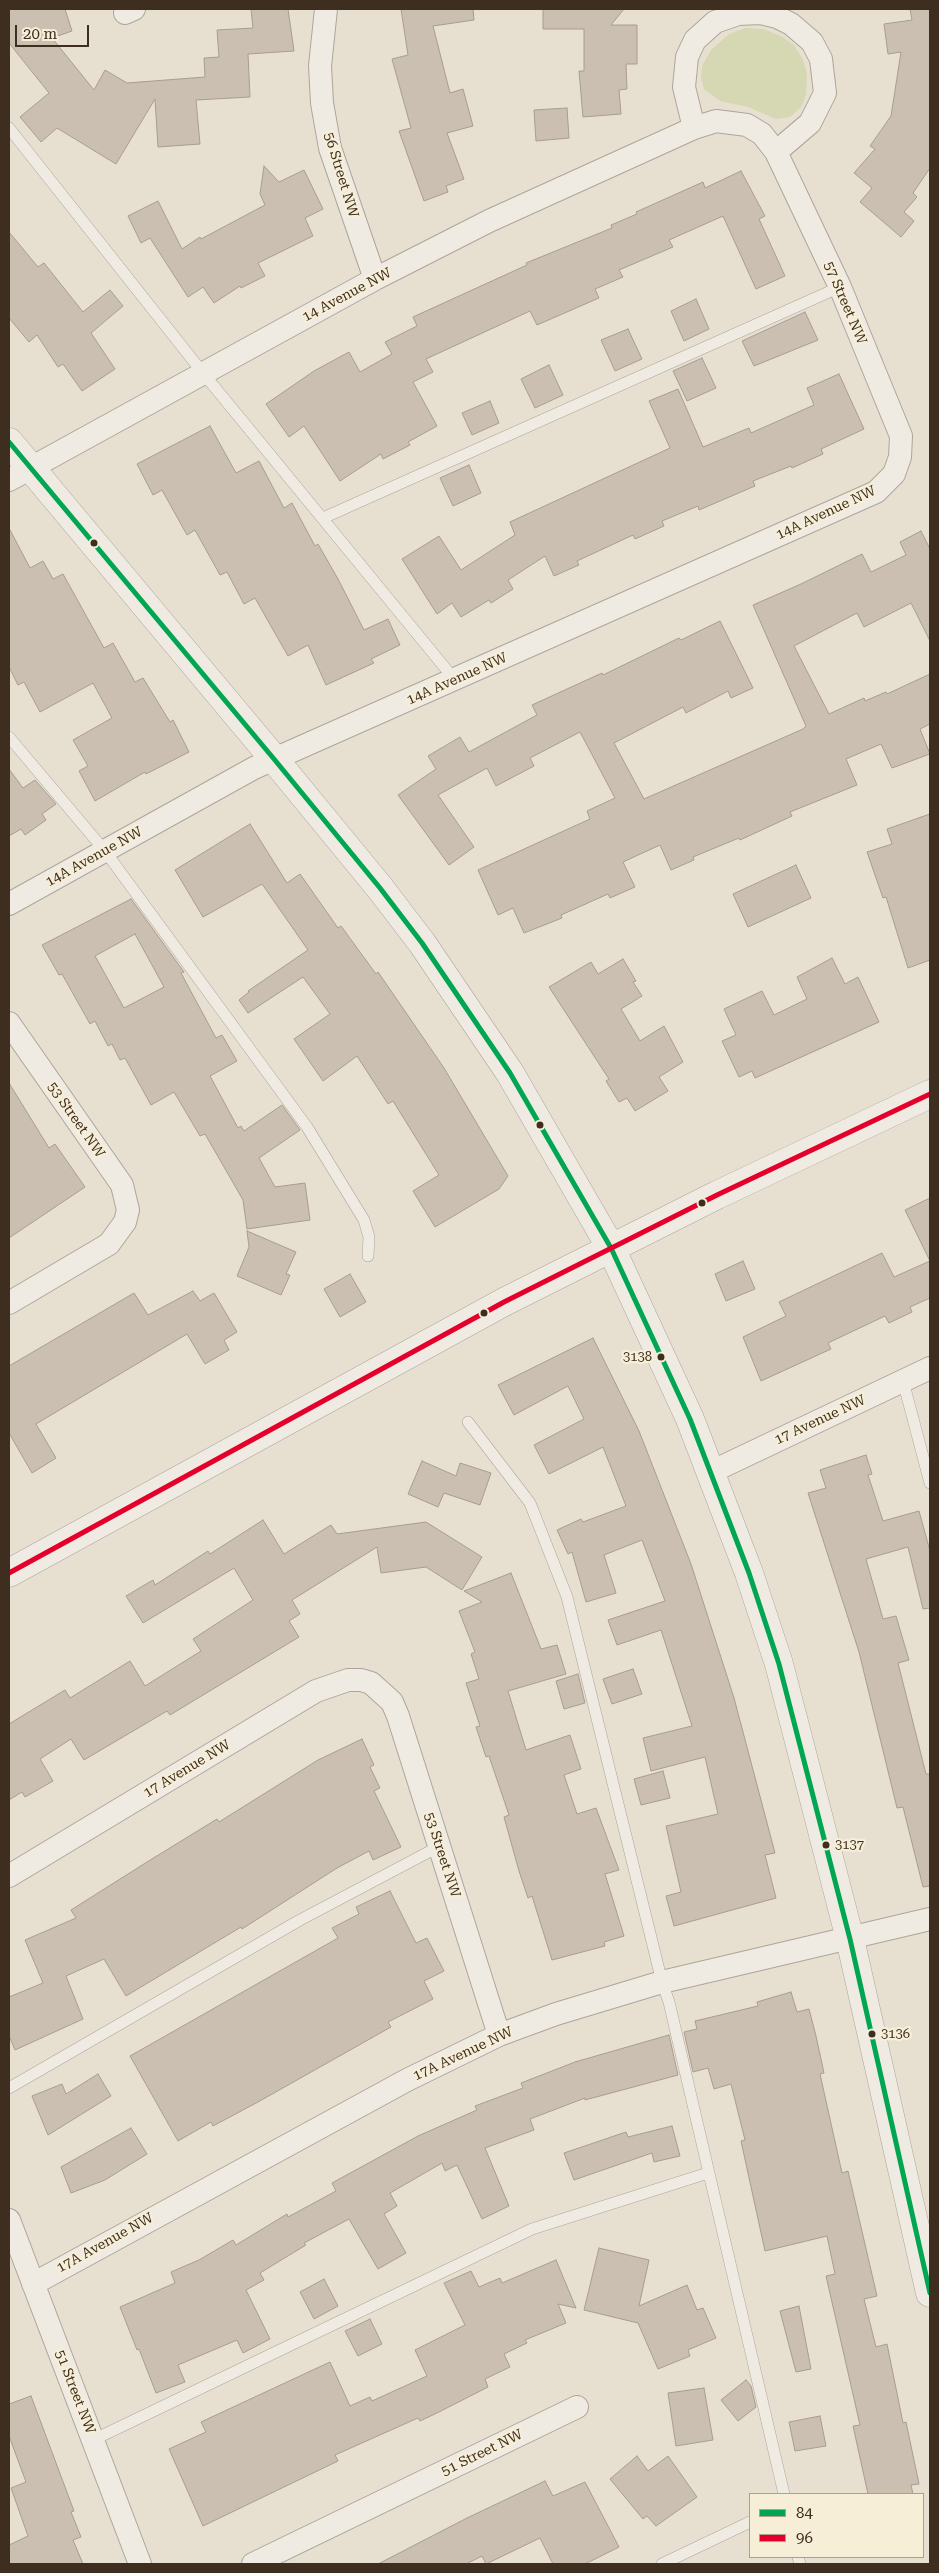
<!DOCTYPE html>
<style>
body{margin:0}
#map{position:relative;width:939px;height:2573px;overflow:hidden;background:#e7e0d1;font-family:"Roboto Serif",serif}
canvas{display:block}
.frame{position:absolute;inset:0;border:10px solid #3d2e20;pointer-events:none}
.legend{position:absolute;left:749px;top:2493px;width:175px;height:65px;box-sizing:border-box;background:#f7eed8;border:1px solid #ada18e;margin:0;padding:6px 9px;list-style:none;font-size:15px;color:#3d2e20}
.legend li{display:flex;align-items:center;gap:10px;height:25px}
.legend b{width:25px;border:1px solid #ada18e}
.scale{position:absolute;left:15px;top:25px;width:74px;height:22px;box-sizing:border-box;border:2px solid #3d2e20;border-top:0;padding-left:6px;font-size:15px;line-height:18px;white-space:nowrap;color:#3d2e20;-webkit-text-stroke:4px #f7eed8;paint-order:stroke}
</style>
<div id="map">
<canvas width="939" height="2573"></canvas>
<div class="frame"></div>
<ul class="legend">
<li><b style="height:6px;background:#00a651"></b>84</li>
<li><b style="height:6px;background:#e4002b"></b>96</li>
</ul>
<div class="scale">20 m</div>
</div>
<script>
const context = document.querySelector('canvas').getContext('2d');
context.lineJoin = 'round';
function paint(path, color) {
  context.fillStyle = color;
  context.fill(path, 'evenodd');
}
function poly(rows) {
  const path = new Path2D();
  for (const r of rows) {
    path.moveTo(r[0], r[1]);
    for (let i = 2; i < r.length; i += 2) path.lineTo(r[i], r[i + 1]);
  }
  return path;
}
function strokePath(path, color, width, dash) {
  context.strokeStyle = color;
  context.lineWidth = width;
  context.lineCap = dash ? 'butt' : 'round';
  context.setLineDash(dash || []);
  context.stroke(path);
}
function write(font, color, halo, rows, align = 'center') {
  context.font = font + ' "Roboto Serif",serif';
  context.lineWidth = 4.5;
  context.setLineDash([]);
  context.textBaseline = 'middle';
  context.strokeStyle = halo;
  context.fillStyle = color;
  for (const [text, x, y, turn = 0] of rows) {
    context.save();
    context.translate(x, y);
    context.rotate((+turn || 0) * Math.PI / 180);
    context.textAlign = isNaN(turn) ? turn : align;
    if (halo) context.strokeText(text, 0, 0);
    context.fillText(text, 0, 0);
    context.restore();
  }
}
const green = poly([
 [745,28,763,29,781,36,794,45,803,60,807,73,806,95,801,107,790,117,776,119,748,107,720,101,704,89,701,78,702,66,711,50,729,34]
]);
const building = poly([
 [9,9,65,9,72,31,52,38,94,90,105,70,127,83,205,77,204,58,219,57,217,30,253,28,251,9,288,9,294,51,248,54,250,97,196,100,200,144,158,147,155,99,116,164,57,128,41,142,20,117,49,93,9,43,9,9],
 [401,9,473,9,474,20,433,26,450,93,463,89,473,126,447,133,464,179,446,186,448,192,424,201,399,131,411,128,392,59,408,55,401,9],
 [543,9,624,9,611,25,637,25,637,64,626,64,627,89,619,90,621,114,583,117,579,71,584,71,584,29,543,29,543,9],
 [910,9,930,9,930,168,913,193,917,197,904,212,914,221,901,237,860,202,872,188,854,173,875,149,870,146,891,116,901,52,888,54,884,24,912,20,910,9],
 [567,108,569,138,536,141,534,110,567,108],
 [264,166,279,182,304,170,323,209,305,218,313,236,258,263,265,276,241,288,240,286,214,303,203,287,188,297,150,238,141,243,128,216,158,201,182,249,200,237,201,239,265,205,260,194,264,166],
 [741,171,765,216,759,219,785,276,756,289,723,216,669,240,673,247,619,270,623,277,595,289,599,298,537,325,530,311,426,359,433,372,413,382,437,426,408,442,410,445,383,459,381,454,340,481,304,426,289,437,266,404,314,371,349,352,360,372,392,354,385,342,417,326,413,317,527,265,526,263,612,228,611,225,637,214,636,212,703,182,705,188,741,171],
 [9,232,38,267,44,263,83,312,110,290,123,306,91,333,115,369,82,391,63,364,58,367,37,335,29,342,9,318,9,232],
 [696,299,709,329,684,341,671,311,696,299],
 [805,312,818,340,754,366,742,341,805,312],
 [628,329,642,359,615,371,601,340,628,329],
 [702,358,716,388,687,401,673,371,702,358],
 [549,365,563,395,535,408,521,379,549,365],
 [839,374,864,429,821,449,823,454,792,468,791,466,753,481,755,486,699,510,698,506,662,521,664,526,635,539,633,535,577,561,579,565,554,576,545,556,508,580,513,589,491,603,489,600,461,617,452,603,437,614,402,559,439,536,461,570,515,535,510,522,670,448,649,401,678,389,703,447,749,428,751,433,814,405,807,388,839,374],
 [490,401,499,423,472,435,462,413,490,401],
 [210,426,236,473,259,461,284,508,292,503,315,546,318,544,338,579,364,630,388,619,400,645,371,659,374,663,326,685,308,645,288,656,255,598,244,604,227,572,220,575,195,530,187,535,162,490,153,495,137,464,210,426],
 [469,465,481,493,453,506,440,478,469,465],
 [9,528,30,568,43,561,53,579,63,574,104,648,113,643,135,682,143,678,170,722,173,720,189,752,146,774,145,772,95,801,79,771,88,766,73,740,112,718,93,683,40,712,24,682,18,685,9,667,9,528],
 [921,531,930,549,930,641,911,603,864,627,857,613,794,646,829,714,864,698,865,701,886,692,887,694,930,674,930,724,920,729,930,754,892,768,881,744,846,759,857,785,790,812,792,816,740,840,739,838,693,857,694,860,671,870,660,845,623,862,635,887,610,898,608,894,561,915,562,918,524,933,513,908,498,915,478,870,590,819,587,811,615,798,580,732,530,758,534,766,496,786,487,768,438,795,474,847,449,865,398,795,436,769,428,756,460,737,469,752,537,715,532,705,602,673,603,675,679,638,681,640,720,621,753,688,731,698,728,691,686,713,683,707,614,743,644,799,803,729,806,726,753,605,801,584,862,554,871,572,906,555,900,542,921,531],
 [9,769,23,788,35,780,56,804,42,814,46,820,25,835,21,829,9,836,9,769],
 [930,814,930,960,908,968,886,897,883,898,867,852,892,844,887,829,930,814],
 [250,824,287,883,300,874,338,928,341,926,376,974,378,972,444,1068,508,1176,499,1189,435,1227,413,1191,439,1175,393,1101,388,1104,357,1056,323,1081,294,1039,330,1014,303,977,248,1013,239,1000,249,992,248,991,308,950,262,884,203,917,175,870,250,824],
 [796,865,811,898,748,927,733,894,796,865],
 [131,899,184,972,181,973,216,1038,222,1035,237,1061,210,1076,238,1128,241,1126,244,1131,282,1105,300,1130,259,1158,275,1187,305,1183,310,1220,247,1229,243,1200,205,1134,200,1136,174,1092,151,1105,125,1058,120,1060,112,1044,108,1046,95,1021,90,1024,62,974,59,975,42,945,131,899],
 [135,934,164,987,124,1008,95,956,135,934],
 [832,958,845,984,858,977,879,1022,755,1078,752,1071,739,1077,722,1041,736,1035,724,1009,762,991,774,1015,807,999,797,977,832,958],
 [623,959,636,981,633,982,642,996,621,1009,640,1041,664,1026,683,1062,659,1077,668,1091,635,1111,627,1098,619,1102,606,1081,609,1079,549,987,591,962,598,974,623,959],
 [9,1083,49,1148,55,1144,85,1187,9,1238,9,1083],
 [930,1198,930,1298,910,1307,912,1312,889,1323,885,1316,828,1343,831,1349,761,1381,743,1337,786,1316,779,1302,882,1253,894,1277,930,1261,905,1210,930,1198],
 [247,1231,296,1252,286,1274,290,1275,281,1295,237,1276,249,1247,247,1231],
 [743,1261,755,1289,726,1301,715,1274,743,1261],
 [350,1274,366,1302,340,1317,324,1289,350,1274],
 [193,1291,200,1301,214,1293,237,1332,224,1340,229,1350,205,1364,187,1334,36,1424,56,1458,32,1473,9,1433,9,1366,134,1293,148,1315,193,1291],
 [593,1338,639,1431,691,1564,734,1698,775,1853,765,1855,776,1898,674,1926,666,1896,681,1892,666,1826,718,1814,705,1757,651,1771,643,1738,692,1726,661,1630,617,1645,608,1620,665,1601,642,1540,604,1555,616,1593,586,1602,572,1552,568,1554,557,1530,581,1519,583,1522,626,1506,603,1447,549,1474,534,1445,584,1419,568,1386,514,1415,498,1385,593,1338],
 [866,1455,872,1474,868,1475,883,1521,919,1511,930,1551,930,1608,923,1609,908,1547,866,1559,883,1619,896,1616,909,1660,898,1663,926,1774,930,1774,930,1886,923,1887,903,1807,897,1808,859,1652,808,1493,826,1488,820,1470,866,1455],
 [422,1461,456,1476,460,1463,491,1473,480,1505,444,1493,438,1507,408,1494,422,1461],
 [263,1520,284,1554,331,1525,337,1534,426,1522,482,1557,462,1590,426,1567,381,1573,377,1547,292,1600,300,1614,289,1621,299,1637,170,1715,167,1711,84,1760,71,1739,40,1759,53,1781,25,1797,22,1792,9,1800,9,1724,65,1690,70,1698,130,1661,145,1686,201,1651,193,1639,253,1600,234,1568,143,1623,126,1596,153,1580,155,1585,208,1551,210,1554,263,1520],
 [511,1573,541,1649,557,1645,566,1674,508,1691,526,1750,570,1735,581,1769,564,1775,577,1814,596,1808,619,1870,605,1874,624,1936,604,1942,605,1946,552,1960,532,1896,528,1898,519,1871,504,1817,509,1815,489,1756,486,1757,476,1727,480,1726,466,1683,479,1679,471,1654,475,1652,459,1611,482,1602,464,1591,511,1573],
 [633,1669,642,1694,612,1704,603,1679,633,1669],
 [578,1674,585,1703,564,1709,556,1681,578,1674],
 [362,1739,374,1765,370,1767,380,1788,374,1791,401,1847,373,1860,369,1851,337,1868,242,1929,241,1927,126,1996,104,1959,66,1976,83,2019,15,2050,9,2036,9,1997,43,1983,25,1940,76,1918,71,1910,147,1862,217,1819,219,1822,318,1760,362,1739],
 [663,1771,670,1798,641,1805,634,1779,663,1771],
 [390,1891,416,1943,427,1938,444,1971,424,1981,433,1999,388,2022,391,2027,258,2102,213,2126,211,2122,178,2141,130,2056,338,1938,332,1928,359,1914,356,1907,390,1891],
 [791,1992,797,2012,809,2009,816,2036,824,2073,820,2074,842,2173,848,2171,877,2296,864,2299,876,2347,887,2344,903,2423,906,2422,919,2484,911,2485,913,2494,868,2494,853,2426,860,2425,826,2276,835,2274,827,2236,765,2251,741,2141,745,2140,731,2084,714,2089,708,2068,693,2072,684,2032,697,2029,695,2021,758,2006,757,2002,791,1992],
 [669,2035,678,2075,585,2100,585,2098,530,2119,534,2130,485,2148,509,2206,482,2219,457,2165,445,2171,442,2163,390,2193,397,2206,384,2214,406,2253,378,2269,349,2219,304,2243,306,2245,260,2273,264,2280,246,2290,270,2339,243,2353,237,2340,178,2365,185,2382,156,2393,139,2349,137,2350,120,2307,175,2283,171,2272,199,2260,233,2240,236,2245,287,2214,288,2217,336,2191,332,2183,418,2136,477,2110,475,2106,523,2088,521,2083,575,2062,669,2035],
 [98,2074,111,2096,48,2135,32,2096,62,2084,66,2094,98,2074],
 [672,2126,680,2156,654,2162,652,2153,574,2180,564,2153,626,2132,628,2137,672,2126],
 [131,2128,147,2154,105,2180,71,2193,61,2167,131,2128],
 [599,2248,649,2260,639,2306,687,2285,697,2310,703,2308,716,2338,688,2350,690,2356,658,2369,638,2323,584,2310,599,2248],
 [556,2260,576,2308,558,2304,566,2323,525,2340,527,2343,504,2354,510,2367,485,2379,488,2387,439,2412,420,2421,418,2418,335,2455,338,2461,203,2526,169,2449,206,2432,201,2422,330,2362,350,2406,370,2397,372,2401,427,2376,415,2350,465,2325,444,2283,471,2271,479,2287,500,2278,502,2283,556,2260],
 [324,2279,338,2306,314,2319,300,2292,324,2279],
 [799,2306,811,2369,796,2372,780,2311,799,2306],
 [370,2319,382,2344,358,2356,345,2331,370,2319],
 [746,2380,751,2386,756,2407,738,2421,721,2400,746,2380],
 [704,2388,713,2440,676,2446,668,2393,704,2388],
 [31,2396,74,2511,71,2512,81,2537,73,2540,83,2564,9,2564,9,2545,28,2536,11,2488,26,2482,9,2436,9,2404,31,2396],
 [820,2416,826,2446,795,2451,789,2422,820,2416],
 [637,2456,648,2471,668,2456,697,2497,656,2526,647,2516,643,2519,610,2479,637,2456],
 [545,2481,553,2496,585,2482,619,2547,585,2564,553,2564,540,2538,486,2564,482,2556,466,2564,378,2564,467,2518,545,2481]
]);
const service = poly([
 [9,128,203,373,455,680],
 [323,518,840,287],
 [9,737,105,851,307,1127,364,1220,369,1237,368,1256],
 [903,1381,930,1483],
 [468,1422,530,1503,567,1597,662,1982,669,2002,784,2494],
 [9,2088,300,1920,440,1846],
 [93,2440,532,2229,708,2173],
 [798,2557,800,2564],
 [662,2564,750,2522]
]);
const minor = poly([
 [326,9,320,66,322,103,330,148,375,279],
 [125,13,134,9],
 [694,128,684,87,687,57,695,40,715,22,738,14,761,13,777,17,791,24,812,42,821,59,825,93,810,123,776,152],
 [9,480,375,279,489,221,694,128,716,121,747,125,762,134,776,152,840,287,901,436,900,457,894,474,876,492,254,768,9,904],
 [9,1023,122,1185,128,1210,125,1222,109,1244,9,1303],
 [711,1472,930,1368],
 [9,1876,316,1691,348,1680,361,1680,371,1683,392,1702,398,1716,499,2035],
 [9,2220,140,2564],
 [33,2284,407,2080,499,2035,556,2014,662,1982,930,1919],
 [253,2564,577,2407]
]);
const tertiary = poly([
 [9,442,274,759,380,888,422,943,510,1073,611,1248,690,1419,749,1573,779,1664,850,1939,930,2293],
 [9,1573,504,1302,717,1195,930,1094]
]);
const bus1 = poly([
 [9,442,274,759,380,888,422,943,510,1073,611,1248,690,1419,749,1573,779,1664,850,1939,930,2293]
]);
const bus2 = poly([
 [9,1573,504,1302,717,1195,930,1094]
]);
const markers = [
 [94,543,4.5,"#3d2e20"],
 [540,1125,4.5,"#3d2e20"],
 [702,1203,4.5,"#3d2e20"],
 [484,1313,4.5,"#3d2e20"],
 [661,1357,4.5,"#3d2e20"],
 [826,1845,4.5,"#3d2e20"],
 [872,2034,4.5,"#3d2e20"]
];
const busNames = [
 ["3138",652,1357,"right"],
 ["3137",835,1845],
 ["3136",881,2034]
];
const streetNames = [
 ["56 Street NW",341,175,73],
 ["14 Avenue NW",347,295,-28],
 ["57 Street NW",845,303,67],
 ["14A Avenue NW",826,513,-25],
 ["14A Avenue NW",457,679,-24],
 ["14A Avenue NW",94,857,-29],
 ["53 Street NW",76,1120,55],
 ["17 Avenue NW",820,1420,-25],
 ["17 Avenue NW",187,1769,-31],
 ["53 Street NW",442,1855,72],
 ["17A Avenue NW",463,2054,-25],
 ["17A Avenue NW",105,2243,-29],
 ["51 Street NW",75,2392,69],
 ["51 Street NW",482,2453,-26]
];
paint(green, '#d6d7b3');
paint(building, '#cbbfb2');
strokePath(building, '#a89c90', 1);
strokePath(service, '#ada599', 12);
strokePath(minor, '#ada599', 24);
strokePath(tertiary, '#ada599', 29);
strokePath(service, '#efebe3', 11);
strokePath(minor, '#efebe3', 22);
strokePath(tertiary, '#efebe3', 28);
strokePath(bus1, '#00a651', 5);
strokePath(bus2, '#e4002b', 5);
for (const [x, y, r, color] of markers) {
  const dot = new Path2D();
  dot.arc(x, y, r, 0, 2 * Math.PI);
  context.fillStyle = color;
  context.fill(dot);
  strokePath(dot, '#f7eed8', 2);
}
write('13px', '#3d2e20', '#f7eed8', busNames, 'left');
write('14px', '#3d2e20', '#f7eed8', streetNames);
</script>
